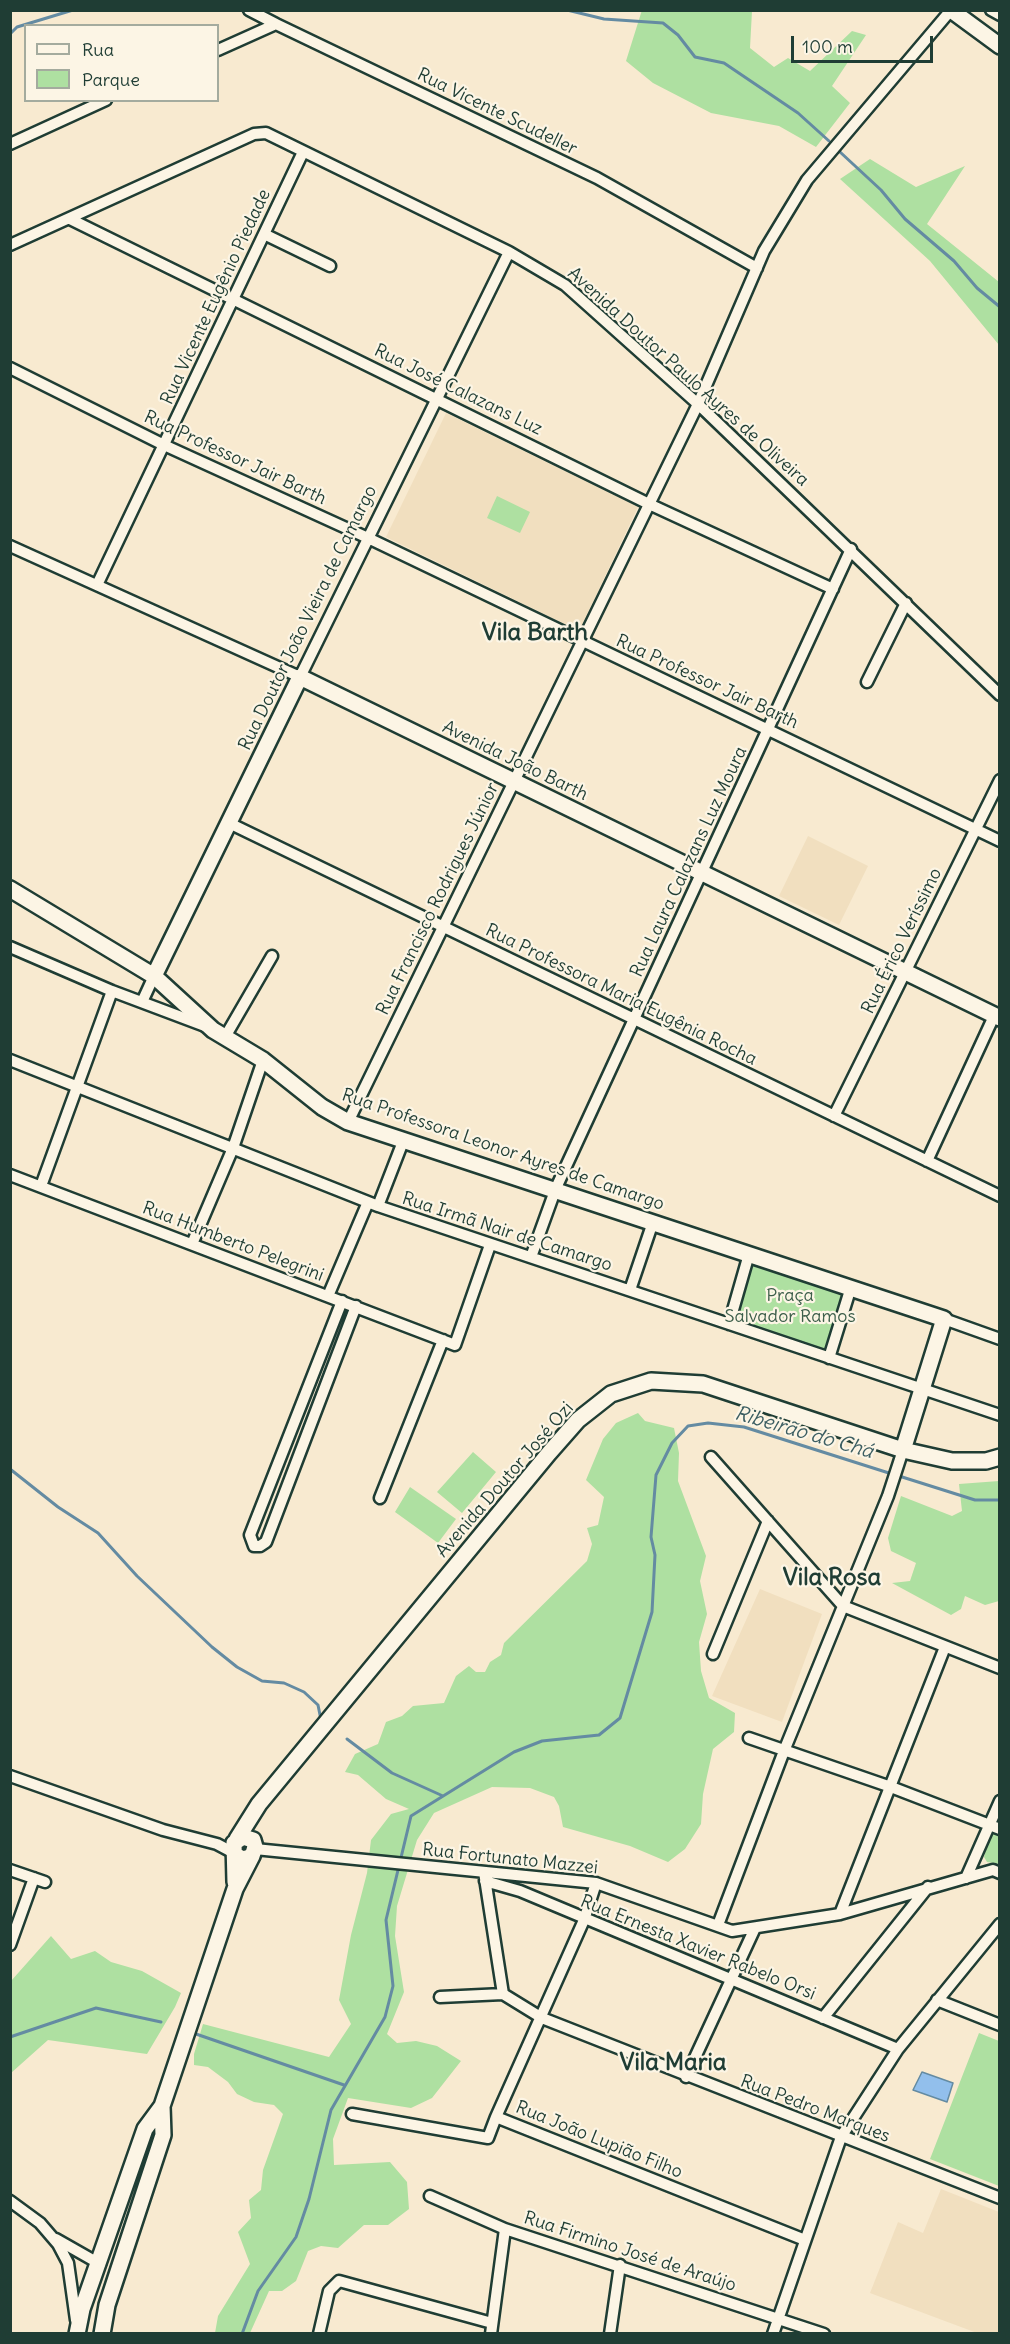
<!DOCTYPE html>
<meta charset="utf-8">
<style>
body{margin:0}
#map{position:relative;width:1010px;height:2344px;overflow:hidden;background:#f8ead0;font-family:Delius,sans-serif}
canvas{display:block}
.frame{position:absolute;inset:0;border:12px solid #1f3d34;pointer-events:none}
.legend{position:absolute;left:24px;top:24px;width:195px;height:78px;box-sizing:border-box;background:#fcf5e5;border:2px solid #a4ab9e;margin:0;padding:8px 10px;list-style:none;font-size:18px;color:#1f3d34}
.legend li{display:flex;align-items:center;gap:12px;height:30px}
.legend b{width:30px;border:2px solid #a4ab9e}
.scale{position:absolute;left:791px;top:36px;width:142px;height:27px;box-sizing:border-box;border:3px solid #1f3d34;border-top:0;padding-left:8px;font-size:18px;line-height:21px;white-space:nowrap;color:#1f3d34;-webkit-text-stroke:4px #fcf5e5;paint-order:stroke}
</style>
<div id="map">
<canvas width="1010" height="2344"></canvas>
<div class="frame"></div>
<ul class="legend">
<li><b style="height:8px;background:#fcf5e5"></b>Rua</li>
<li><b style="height:16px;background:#aee0a1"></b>Parque</li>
</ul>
<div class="scale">100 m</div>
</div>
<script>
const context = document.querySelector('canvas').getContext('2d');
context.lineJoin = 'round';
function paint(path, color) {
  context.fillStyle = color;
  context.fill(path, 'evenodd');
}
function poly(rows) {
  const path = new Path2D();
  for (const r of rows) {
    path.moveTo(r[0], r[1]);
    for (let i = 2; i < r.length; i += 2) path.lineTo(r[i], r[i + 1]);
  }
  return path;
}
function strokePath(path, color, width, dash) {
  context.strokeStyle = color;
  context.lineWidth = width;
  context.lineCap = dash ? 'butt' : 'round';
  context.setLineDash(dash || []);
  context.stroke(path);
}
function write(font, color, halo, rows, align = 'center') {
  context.font = font + ' Delius,sans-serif';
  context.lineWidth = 4.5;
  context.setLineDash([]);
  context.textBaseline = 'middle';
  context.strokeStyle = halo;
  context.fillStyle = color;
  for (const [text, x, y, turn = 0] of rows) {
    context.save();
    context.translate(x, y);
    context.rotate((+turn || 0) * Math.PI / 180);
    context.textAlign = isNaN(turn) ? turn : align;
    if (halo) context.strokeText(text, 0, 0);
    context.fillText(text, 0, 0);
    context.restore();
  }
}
const built = poly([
 [446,413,638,507,579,631,386,537],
 [808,836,868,866,839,925,779,896],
 [760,1589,822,1614,782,1722,712,1696],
 [941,2189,999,2212,999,2333,977,2333,870,2293,898,2222,923,2233]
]);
const green = poly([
 [642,10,752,11,750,48,774,67,788,58,810,71,852,31,866,35,832,86,850,103,816,147,779,126,711,113,653,83,626,61],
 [870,159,916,187,965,166,927,224,999,282,999,345,930,261,840,179],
 [497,496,530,512,520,533,487,518],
 [754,1262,844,1290,826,1350,735,1322],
 [638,1413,645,1421,674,1428,679,1453,678,1481,706,1556,700,1581,707,1614,699,1642,701,1671,709,1698,735,1713,734,1732,713,1749,703,1794,701,1824,685,1849,668,1862,630,1846,563,1827,559,1806,554,1797,530,1788,492,1787,434,1813,417,1840,397,1906,395,1936,404,1992,387,2034,397,2043,416,2041,437,2046,461,2061,432,2098,411,2108,348,2098,333,2139,334,2165,390,2162,407,2182,409,2209,388,2225,364,2225,338,2248,321,2246,308,2251,296,2281,282,2291,269,2291,250,2333,215,2333,218,2316,250,2264,238,2232,251,2218,249,2200,261,2190,263,2170,283,2114,274,2105,254,2102,237,2094,228,2082,208,2067,194,2065,194,2054,203,2024,329,2057,351,2024,339,2000,351,1935,367,1873,371,1840,391,1814,409,1809,386,1799,358,1775,345,1772,355,1754,378,1744,386,1722,402,1716,413,1706,444,1703,456,1676,469,1666,476,1672,485,1672,490,1662,501,1655,504,1643,587,1561,592,1544,587,1528,598,1525,604,1497,586,1480,603,1439,616,1423],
 [473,1452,496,1472,462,1513,437,1492],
 [999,1481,999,1601,985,1605,965,1596,961,1609,951,1615,892,1583,910,1581,916,1563,891,1551,888,1538,901,1496,952,1516,962,1511,959,1484],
 [410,1487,456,1519,438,1543,395,1512],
 [991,1830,999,1834,999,1864,987,1862,984,1857],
 [51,1936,71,1959,95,1951,111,1962,142,1971,181,1993,175,2007,147,2054,48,2040,11,2073,11,1981],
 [979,2033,999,2041,999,2186,930,2159]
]);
const water = poly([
 [922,2072,953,2083,947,2102,913,2090,922,2072]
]);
const stream = poly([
 [567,10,604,19,663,23,678,35,695,57,724,63,798,113,829,141],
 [10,34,17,27,73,10],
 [840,152,881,190,905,219,954,261,977,288,1000,307],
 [10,1469,58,1507,98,1533,137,1576,212,1647,237,1667,262,1681,284,1683,304,1692,318,1705,321,1720],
 [899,1476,975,1500,1000,1500],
 [347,1739,392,1773,443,1796],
 [196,2034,344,2085],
 [10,2037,96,2008,161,2022],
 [242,2334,258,2291,296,2237,309,2199,331,2110,385,2017,393,1986,386,1920,411,1816,514,1752,542,1741,599,1735,620,1718,652,1612,655,1555,651,1537,656,1475,672,1443,688,1426,708,1423,744,1427,892,1474]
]);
const minor = poly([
 [249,10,276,24],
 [991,10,1000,15],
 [218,50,276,24,597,178,757,268],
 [10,144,106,100],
 [70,219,649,504,833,589],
 [264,234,330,266],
 [10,245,254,134,266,133,509,252,565,285,698,404,1000,695],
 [10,368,164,445,368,538,1000,841],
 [10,546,300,677,509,252],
 [97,585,303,152],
 [867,682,906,603],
 [229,823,1000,1196],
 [10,947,112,991,205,1026],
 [142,1002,154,976],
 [225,1037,272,956],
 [10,1060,378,1206,1000,1415],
 [834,1116,1000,780],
 [348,1122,698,404,764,251,807,180,951,10],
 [927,1161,994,1016],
 [10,1175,455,1345,490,1245],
 [41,1186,112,991],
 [378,1206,404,1139],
 [192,1244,233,1148,263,1060],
 [531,1257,556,1188,851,549],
 [630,1290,653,1222],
 [328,1296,368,1202],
 [342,1301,250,1535,254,1546,260,1546,266,1542,356,1306],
 [944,1319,1000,1339],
 [729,1324,749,1254],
 [829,1358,851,1287],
 [711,1457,843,1606,1000,1668],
 [380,1498,443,1340],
 [713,1654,768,1521],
 [749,1738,891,1787,1000,1829],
 [10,1776,163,1830,217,1844,234,1853],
 [255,1849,596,1883,732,1931,840,1914,993,1870,1000,1873],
 [10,1870,45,1882],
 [484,1872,503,1994,542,2018,1000,2198],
 [966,1878,1000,1801],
 [485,1881,520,1891,898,2049],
 [840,1914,945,1647],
 [718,1925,784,1751,888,1496,903,1450],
 [10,1945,34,1878],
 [440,1997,503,1994],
 [937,2000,1000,2025],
 [823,2018,928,1887],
 [686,2077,755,1928],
 [352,2114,488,2138,496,2117,805,2240],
 [496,2117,584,1920,596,1883],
 [430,2196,505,2229,824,2334],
 [10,2201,40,2223,58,2244,68,2263,76,2320],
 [56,2239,100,2264],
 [319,2334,329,2291,339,2281,492,2323],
 [491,2334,505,2229],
 [610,2334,620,2265],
 [773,2334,841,2137,898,2049,1000,1924]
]);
const secondary = poly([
 [951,10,1000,46],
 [10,889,154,976,213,1030,263,1060,322,1107,348,1122,944,1319,903,1450],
 [154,976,300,677,1000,1018],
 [237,1839,259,1804,549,1453,578,1420,611,1394,651,1381,703,1384,903,1450,952,1461,986,1461,1000,1457],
 [235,1882,234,1843,243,1837,253,1840,255,1847,252,1856,243,1859,237,1856],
 [77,2334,82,2309,145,2129,162,2106,235,1889,252,1856],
 [102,2334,107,2305,163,2135,162,2106]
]);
const streetNames = [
 ["Rua Vicente Scudeller",497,112,26],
 ["Rua Vicente Eugênio Piedade",216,297,-65],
 ["Avenida Doutor Paulo Ayres de Oliveira",688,377,42],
 ["Rua José Calazans Luz",458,390,26],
 ["Rua Professor Jair Barth",235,458,25],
 ["Rua Doutor João Vieira de Camargo",308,618,-64],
 ["Rua Professor Jair Barth",707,682,25],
 ["Avenida João Barth",515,761,26],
 ["Rua Laura Calazans Luz Moura",689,862,-65],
 ["Rua Francisco Rodrigues Júnior",438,899,-64],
 ["Rua Érico Veríssimo",902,941,-64],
 ["Rua Professora Maria Eugênia Rocha",621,995,26],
 ["Rua Professora Leonor Ayres de Camargo",503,1150,19],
 ["Rua Irmã Nair de Camargo",507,1232,18],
 ["Rua Humberto Pelegrini",233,1242,21],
 ["Avenida Doutor José Ozi",505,1480,-49],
 ["Rua Fortunato Mazzei",510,1859,6],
 ["Rua Ernesta Xavier Rabelo Orsi",698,1948,22],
 ["Rua Pedro Marques",815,2109,21],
 ["Rua João Lupião Filho",599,2140,22],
 ["Rua Firmino José de Araújo",630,2252,18]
];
const parkNames = [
 ["Praça",790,1296],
 ["Salvador Ramos",790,1317]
];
const waterNames = [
 ["Ribeirão do Chá",804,1433,16]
];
const districtNames = [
 ["Vila Barth",535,633],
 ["Vila Rosa",832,1578],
 ["Vila Maria",673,2063]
];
paint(built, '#f1dfbf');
paint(green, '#aee0a1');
paint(water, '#92bfec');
strokePath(water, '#648ba2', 1.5);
strokePath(stream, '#648ba2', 3);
strokePath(minor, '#1f3d34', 15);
strokePath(secondary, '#1f3d34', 20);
strokePath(minor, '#fcf5e5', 10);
strokePath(secondary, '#fcf5e5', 15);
write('18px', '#1f3d34', '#fcf5e5', streetNames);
write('18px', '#3c5e4a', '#fcf5e5', parkNames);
write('italic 20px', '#3c5e62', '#fcf5e5', waterNames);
write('bold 24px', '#1f3d34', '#fcf5e5', districtNames);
</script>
